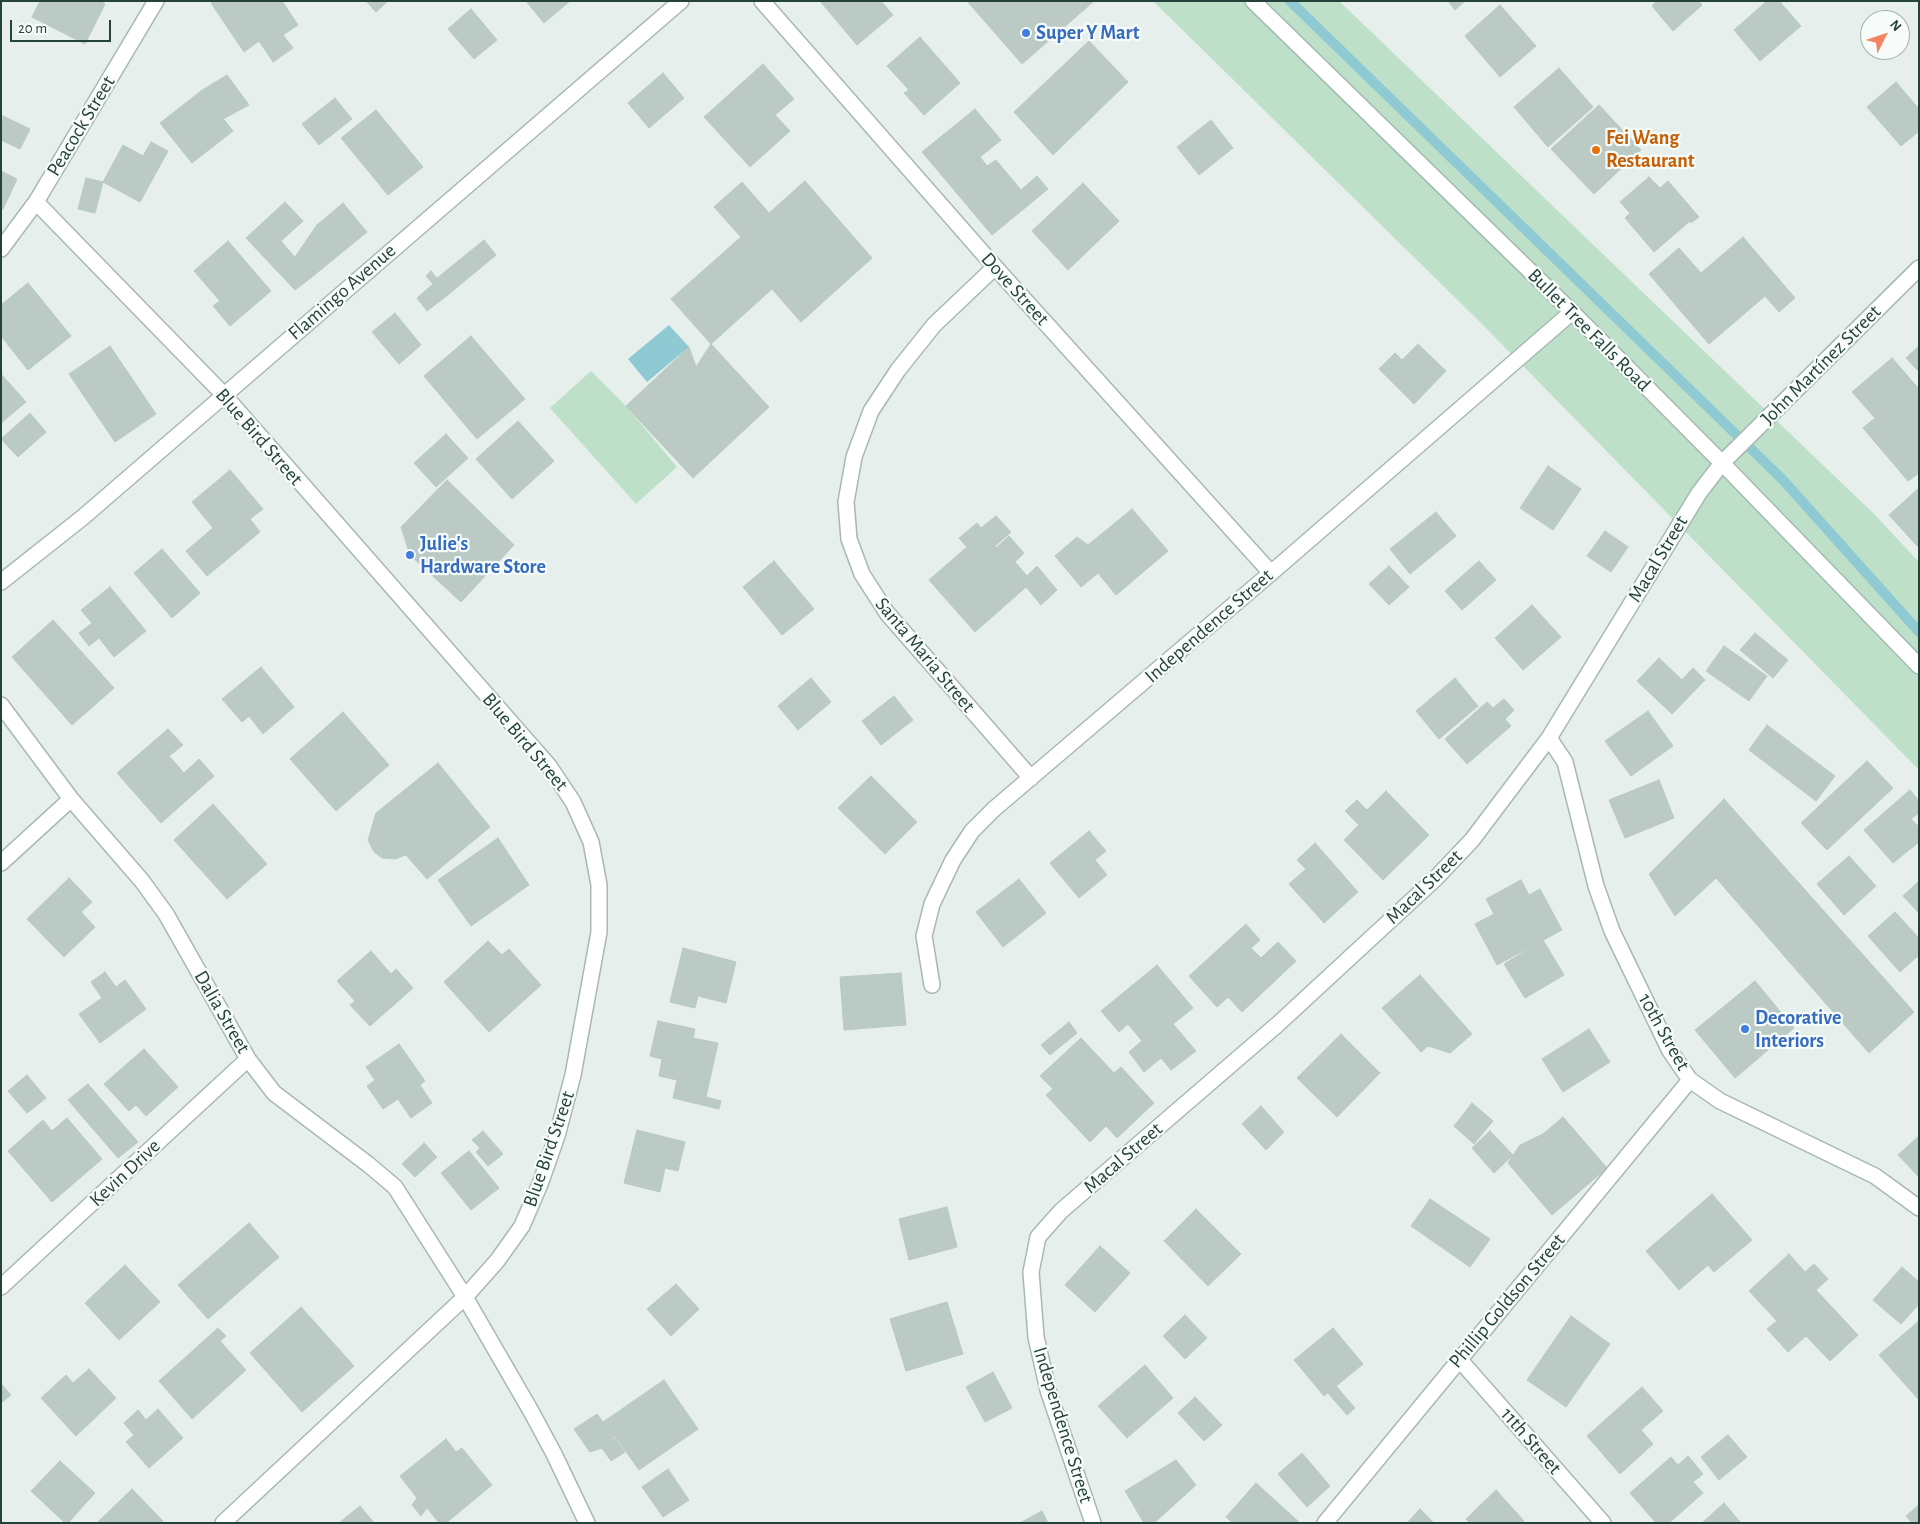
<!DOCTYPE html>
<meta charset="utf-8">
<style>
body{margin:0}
#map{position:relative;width:1920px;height:1524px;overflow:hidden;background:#e6efeb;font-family:"Alegreya Sans",sans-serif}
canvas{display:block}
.frame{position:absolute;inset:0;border:2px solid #24423a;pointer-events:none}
.north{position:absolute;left:1860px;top:10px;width:50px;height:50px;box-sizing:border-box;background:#f7fbf9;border:1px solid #a3b1ad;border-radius:50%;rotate:49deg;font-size:14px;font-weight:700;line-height:20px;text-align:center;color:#24423a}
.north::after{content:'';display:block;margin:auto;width:18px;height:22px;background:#f4845f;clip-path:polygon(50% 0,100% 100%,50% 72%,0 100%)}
.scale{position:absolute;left:10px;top:20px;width:101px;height:22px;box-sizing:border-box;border:2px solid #24423a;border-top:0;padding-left:6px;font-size:15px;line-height:18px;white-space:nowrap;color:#24423a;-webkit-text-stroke:4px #f7fbf9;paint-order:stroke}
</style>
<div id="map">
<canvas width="1920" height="1524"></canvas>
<div class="frame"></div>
<div class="north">N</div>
<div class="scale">20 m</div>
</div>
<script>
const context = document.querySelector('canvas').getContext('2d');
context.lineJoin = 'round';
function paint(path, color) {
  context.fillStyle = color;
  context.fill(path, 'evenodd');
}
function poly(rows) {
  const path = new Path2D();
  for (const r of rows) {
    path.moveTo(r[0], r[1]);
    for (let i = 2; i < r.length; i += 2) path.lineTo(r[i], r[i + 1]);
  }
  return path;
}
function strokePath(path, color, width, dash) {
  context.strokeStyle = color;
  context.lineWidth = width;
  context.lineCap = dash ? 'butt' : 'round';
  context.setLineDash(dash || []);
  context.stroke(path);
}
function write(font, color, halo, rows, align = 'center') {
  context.font = font + ' "Alegreya Sans",sans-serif';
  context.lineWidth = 4.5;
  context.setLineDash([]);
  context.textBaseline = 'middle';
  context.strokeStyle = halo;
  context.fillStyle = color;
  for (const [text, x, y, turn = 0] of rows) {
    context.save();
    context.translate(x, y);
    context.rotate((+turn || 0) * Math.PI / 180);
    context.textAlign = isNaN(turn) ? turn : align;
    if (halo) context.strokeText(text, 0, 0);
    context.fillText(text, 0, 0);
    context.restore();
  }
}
const green = poly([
 [1153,1,1339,1,1873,513,1919,562,1919,770,1481,323],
 [591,371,626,406,677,467,636,504,550,408]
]);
const water = poly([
 [669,325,689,347,647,382,628,359]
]);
const stream = poly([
 [1290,1,1783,480,1919,632]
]);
const building = poly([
 [40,1,100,1,105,4,85,44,32,17,40,1],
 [214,1,282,1,298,25,283,35,293,48,273,62,259,41,244,52,211,3,214,1],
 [366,1,388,1,376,12,366,1],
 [526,1,570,1,544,23,526,1],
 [820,1,881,1,893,15,857,45,820,1],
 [967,1,1094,1,1022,64,967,1],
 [1448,1,1465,1,1455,10,1448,1],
 [1657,1,1699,1,1702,5,1673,31,1652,6,1657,1],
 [1767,1,1779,1,1801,26,1760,61,1734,30,1767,1],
 [1500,5,1536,46,1500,77,1465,36,1500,5],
 [471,9,497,40,474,59,448,29,471,9],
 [920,37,960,83,924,115,904,93,909,90,887,66,920,37],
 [1089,41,1128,82,1053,155,1014,112,1089,41],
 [763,64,794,99,775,115,790,131,750,167,704,117,763,64],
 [1559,68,1593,107,1548,147,1514,107,1559,68],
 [663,73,684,98,649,128,628,103,663,73],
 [227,75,249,105,223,119,201,91,227,75],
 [1896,82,1919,109,1919,131,1901,146,1867,107,1896,82],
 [201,91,233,131,192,163,160,123,201,91],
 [335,98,352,119,319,145,302,124,335,98],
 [1599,105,1641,150,1594,194,1551,149,1599,105],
 [975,109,1001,140,980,157,987,166,996,160,1021,190,1037,176,1048,189,992,235,922,152,975,109],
 [376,110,423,167,388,195,341,138,376,110],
 [3,116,30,129,20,149,1,140,3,116],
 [1211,120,1233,148,1199,175,1177,147,1211,120],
 [151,142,168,151,140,202,103,182,123,145,143,156,151,142],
 [1,171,17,179,3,209,1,208,1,171],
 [1649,177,1660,188,1668,181,1699,217,1691,223,1690,221,1654,252,1625,218,1630,213,1620,202,1649,177],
 [86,178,103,182,95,213,78,209,86,178],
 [805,181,872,258,801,322,772,289,711,344,671,299,741,237,714,207,742,182,769,213,805,181],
 [1083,183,1119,221,1068,270,1032,231,1083,183],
 [285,202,303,221,281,241,312,277,295,290,246,238,285,202],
 [343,203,367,232,340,254,317,225,343,203],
 [317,225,340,254,312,277,295,257,317,225],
 [1743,237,1795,298,1779,312,1765,296,1709,344,1649,274,1679,248,1701,273,1743,237],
 [484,240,496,255,449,294,436,279,484,240],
 [228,241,271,291,230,326,213,306,220,301,194,271,228,241],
 [431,271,449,294,427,311,417,298,433,284,426,276,431,271],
 [28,283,71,336,28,370,1,336,1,305,28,283],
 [395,313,421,345,399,364,372,332,395,313],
 [471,336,525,399,477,439,424,376,471,336],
 [711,344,769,407,693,478,626,406,689,347,696,367,711,344],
 [1418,344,1446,371,1414,404,1379,369,1395,353,1402,360,1418,344],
 [110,346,156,414,115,442,69,374,110,346],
 [1919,346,1919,372,1906,358,1919,346],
 [1892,358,1919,389,1919,473,1908,481,1863,428,1875,418,1852,392,1892,358],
 [1,374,26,402,1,423,1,374],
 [30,413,46,432,18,457,1,439,30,413],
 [518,421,554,461,512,499,476,459,518,421],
 [446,434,468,458,436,487,414,463,446,434],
 [1548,466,1581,489,1553,530,1520,508,1548,466],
 [230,470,263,509,250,519,260,532,207,576,186,551,213,528,192,502,230,470],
 [447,480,514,545,461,602,410,555,401,527,447,480],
 [1919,488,1919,548,1889,515,1919,488],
 [1132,509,1168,551,1116,595,1098,573,1081,587,1055,556,1077,537,1088,545,1132,509],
 [1436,512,1456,536,1410,574,1390,549,1436,512],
 [996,516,1011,532,995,546,996,548,1009,536,1024,553,1015,562,1027,576,1037,566,1057,590,1041,605,1026,587,975,632,929,580,967,547,959,538,977,523,981,528,996,516],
 [1605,531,1628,547,1611,572,1587,556,1605,531],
 [162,549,200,593,172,618,134,573,162,549],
 [774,561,814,609,782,635,743,587,774,561],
 [1479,561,1496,580,1462,610,1445,591,1479,561],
 [1389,566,1409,587,1389,605,1369,584,1389,566],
 [110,587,146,631,114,657,99,638,89,646,79,633,92,623,81,610,110,587],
 [1532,605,1561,637,1523,670,1495,638,1532,605],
 [53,620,114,688,72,725,12,657,53,620],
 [1755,633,1788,660,1773,678,1740,650,1755,633],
 [1724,646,1767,676,1749,701,1706,671,1724,646],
 [1659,658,1682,680,1693,668,1705,680,1672,714,1637,681,1659,658],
 [261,667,294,707,263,734,249,716,242,722,222,699,261,667],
 [811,678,831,702,798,730,778,706,811,678],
 [1455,678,1478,706,1439,739,1416,711,1455,678],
 [894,696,913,720,881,745,862,721,894,696],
 [1504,699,1514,710,1505,719,1511,726,1467,764,1445,739,1487,702,1493,708,1504,699],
 [1648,711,1673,746,1631,776,1605,741,1648,711],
 [343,712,389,765,336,811,290,759,343,712],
 [1767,725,1835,776,1816,801,1749,750,1767,725],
 [168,729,183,745,169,756,184,773,199,759,214,776,161,823,117,773,168,729],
 [1867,761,1893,788,1827,850,1801,823,1867,761],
 [438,763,490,827,427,879,406,855,395,859,382,858,374,852,368,840,376,813,438,763],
 [871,776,917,822,885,854,838,808,871,776],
 [1659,780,1674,818,1625,838,1609,800,1659,780],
 [1910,790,1919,801,1919,813,1911,819,1919,827,1919,842,1893,863,1864,830,1910,790],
 [1386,791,1429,835,1383,880,1344,840,1359,825,1345,811,1357,800,1367,810,1386,791],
 [1724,799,1914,1012,1869,1053,1716,878,1675,916,1649,874,1724,799],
 [213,804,267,864,227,899,174,840,213,804],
 [1089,831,1106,851,1095,860,1107,875,1079,898,1050,863,1089,831],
 [498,838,529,885,471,926,438,880,498,838],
 [1315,843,1358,892,1324,923,1289,884,1306,869,1297,860,1315,843],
 [1849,856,1876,886,1844,915,1817,884,1849,856],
 [69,878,92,902,81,912,95,927,64,957,27,919,69,878],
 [1019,879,1046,913,1003,947,976,912,1019,879],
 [1521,880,1529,895,1540,889,1562,930,1497,965,1475,924,1494,914,1486,899,1521,880],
 [1919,881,1919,913,1903,896,1919,881],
 [1895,912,1919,938,1919,955,1900,972,1868,936,1895,912],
 [1246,924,1260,940,1251,948,1261,958,1278,942,1296,961,1242,1012,1228,997,1217,1007,1189,976,1246,924],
 [1543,940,1564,975,1525,998,1504,964,1543,940],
 [488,941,502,955,509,949,541,985,489,1032,444,982,488,941],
 [683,948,736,962,726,1003,698,996,695,1008,670,1002,683,948],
 [371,951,391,974,396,969,413,988,370,1026,350,1005,355,1001,337,981,371,951],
 [1157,965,1193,1008,1173,1024,1196,1051,1171,1070,1161,1058,1144,1072,1129,1052,1142,1041,1128,1024,1119,1032,1101,1011,1157,965],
 [105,972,116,987,125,980,146,1009,100,1043,79,1014,102,998,91,982,105,972],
 [901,973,906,1025,844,1030,840,977,901,973],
 [1420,975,1472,1034,1450,1053,1428,1046,1421,1052,1382,1008,1420,975],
 [1755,981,1794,1028,1735,1078,1695,1030,1755,981],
 [658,1021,695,1029,693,1038,718,1043,706,1097,721,1101,719,1109,673,1098,677,1080,659,1076,662,1059,650,1056,658,1021],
 [1069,1022,1077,1033,1050,1055,1041,1045,1069,1022],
 [1589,1029,1610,1062,1563,1092,1542,1059,1589,1029],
 [1341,1034,1380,1073,1337,1117,1297,1078,1341,1034],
 [1081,1038,1114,1073,1121,1067,1154,1103,1117,1138,1106,1126,1090,1142,1046,1095,1053,1089,1040,1076,1081,1038],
 [399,1044,425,1081,420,1085,432,1103,411,1118,398,1099,383,1109,367,1086,375,1080,366,1067,399,1044],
 [144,1049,178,1087,146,1116,136,1105,129,1111,104,1084,144,1049],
 [27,1075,46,1098,27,1113,8,1091,27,1075],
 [88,1084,138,1142,118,1158,68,1100,88,1084],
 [1472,1103,1493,1121,1474,1144,1454,1126,1472,1103],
 [1261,1106,1284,1132,1266,1150,1242,1124,1261,1106],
 [1563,1117,1607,1168,1552,1215,1508,1163,1520,1145,1543,1134,1563,1117],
 [67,1118,102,1159,52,1202,8,1151,43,1120,52,1131,67,1118],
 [637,1130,685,1142,678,1171,665,1168,660,1192,624,1183,637,1130],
 [483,1131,503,1154,488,1166,476,1152,480,1148,472,1140,483,1131],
 [1490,1131,1513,1155,1494,1173,1472,1148,1490,1131],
 [1919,1136,1919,1177,1898,1155,1919,1136],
 [424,1143,437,1157,415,1177,402,1164,424,1143],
 [469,1151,499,1188,471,1210,441,1173,469,1151],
 [1712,1194,1752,1240,1714,1272,1708,1265,1679,1290,1646,1251,1712,1194],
 [1430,1199,1490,1239,1470,1267,1411,1226,1430,1199],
 [947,1207,957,1247,909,1260,899,1219,947,1207],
 [1196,1209,1241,1254,1208,1286,1164,1241,1196,1209],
 [249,1223,279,1257,208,1319,178,1285,249,1223],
 [1100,1246,1130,1273,1095,1312,1065,1285,1100,1246],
 [1789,1254,1805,1272,1814,1264,1828,1279,1816,1290,1858,1335,1830,1361,1806,1336,1788,1352,1767,1329,1777,1321,1749,1291,1789,1254],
 [125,1265,160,1302,119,1340,85,1303,125,1265],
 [1902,1267,1919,1282,1919,1304,1901,1324,1873,1300,1902,1267],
 [676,1284,699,1309,671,1336,647,1309,676,1284],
 [947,1302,963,1354,906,1371,890,1319,947,1302],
 [301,1307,354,1366,302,1412,250,1353,301,1307],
 [1185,1315,1207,1338,1185,1359,1163,1336,1185,1315],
 [1571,1316,1610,1344,1566,1407,1527,1380,1571,1316],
 [1919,1321,1919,1400,1879,1355,1919,1321],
 [218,1328,226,1336,220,1341,246,1370,192,1419,159,1381,218,1328],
 [1333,1328,1363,1364,1324,1396,1294,1360,1333,1328],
 [1145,1365,1173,1398,1127,1438,1098,1406,1145,1365],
 [89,1369,116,1398,76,1436,41,1398,66,1375,73,1383,89,1369],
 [993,1372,1012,1408,985,1422,966,1387,993,1372],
 [664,1380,698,1429,639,1470,615,1436,602,1448,590,1452,574,1429,597,1414,603,1422,664,1380],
 [1,1384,11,1395,1,1403,1,1384],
 [1336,1386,1355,1408,1347,1415,1328,1393,1336,1386],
 [1642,1387,1663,1411,1641,1430,1653,1444,1620,1474,1587,1436,1642,1387],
 [1195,1397,1222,1425,1204,1441,1178,1413,1195,1397],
 [158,1409,183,1438,149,1468,126,1442,134,1435,124,1423,138,1410,146,1420,158,1409],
 [1728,1435,1747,1457,1719,1480,1701,1457,1728,1435],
 [615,1438,625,1452,611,1461,602,1448,615,1438],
 [446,1439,456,1452,462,1448,492,1485,446,1523,439,1523,427,1508,421,1516,412,1505,417,1498,400,1476,446,1439],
 [1302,1453,1330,1486,1307,1507,1278,1474,1302,1453],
 [1688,1456,1703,1474,1693,1482,1703,1493,1669,1523,1656,1523,1630,1493,1671,1457,1678,1465,1688,1456],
 [1176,1460,1196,1485,1154,1523,1144,1523,1125,1491,1176,1460],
 [60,1461,95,1493,68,1523,65,1523,31,1491,60,1461],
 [668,1469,689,1500,663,1517,642,1487,668,1469],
 [1256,1483,1300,1523,1233,1523,1226,1517,1256,1483],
 [132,1489,163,1521,161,1523,97,1523,132,1489],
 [1496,1490,1524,1521,1522,1523,1470,1523,1466,1519,1496,1490],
 [1724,1503,1741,1523,1702,1523,1724,1503],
 [1919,1505,1919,1523,1912,1523,1906,1516,1919,1505],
 [360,1506,374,1523,339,1523,360,1506],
 [1420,1509,1434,1523,1407,1523,1420,1509],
 [1042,1511,1048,1523,1020,1523,1042,1511]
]);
const minor = poly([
 [762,1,995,267,1271,573],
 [36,202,223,394,549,766,573,802,591,842,599,885,599,932,573,1075,557,1136,540,1184,522,1226,497,1261,465,1297,223,1523],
 [1,249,36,202,156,1],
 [995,267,934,325,898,370,871,411,854,457,846,502,849,539,862,574,887,613,1031,778],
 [1,705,71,799,142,881,166,914,248,1059,274,1093,369,1165,395,1187,465,1297,532,1413,554,1454,587,1523],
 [1549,738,1565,762,1596,886,1612,931,1670,1051,1690,1080,1720,1101,1875,1176,1919,1208],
 [1,863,71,799],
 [932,985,924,936,932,904,953,860,972,831,994,809,1271,573,1572,312],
 [1,1287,248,1059],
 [1459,1359,1603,1523],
 [1093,1523,1048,1390,1036,1337,1031,1272,1038,1237,1061,1211,1278,1024,1435,879,1472,840,1549,738,1699,493,1722,463],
 [1325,1523,1690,1080]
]);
const tertiary = poly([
 [1722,463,1919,268],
 [1,582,82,518,681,1]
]);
const secondary = poly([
 [1253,1,1572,312,1722,463,1919,666]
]);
const markers = [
 [1026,33,5,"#3f7fe0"],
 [1596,150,5,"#e8710a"],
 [410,555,5,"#3f7fe0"],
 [1745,1029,5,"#3f7fe0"]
];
const shopNames = [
 ["Super Y Mart",1036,33],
 ["Julie's",420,544],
 ["Hardware Store",420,567],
 ["Decorative",1755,1018],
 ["Interiors",1755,1041]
];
const streetNames = [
 ["Peacock Street",81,126,-59],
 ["Dove Street",1015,289,48],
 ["Flamingo Avenue",342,292,-41],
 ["Bullet Tree Falls Road",1589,330,45],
 ["John Martínez Street",1821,365,-45],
 ["Blue Bird Street",259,437,49],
 ["Macal Street",1658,559,-59],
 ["Independence Street",1209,626,-41],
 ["Santa Maria Street",925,655,50],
 ["Blue Bird Street",525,742,50],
 ["Macal Street",1424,887,-44],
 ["Dalia Street",222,1012,60],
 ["10th Street",1664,1032,61],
 ["Blue Bird Street",549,1149,-71],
 ["Macal Street",1123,1158,-41],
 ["Kevin Drive",125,1173,-43],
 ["Phillip Goldson Street",1507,1301,-50],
 ["Independence Street",1063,1425,73],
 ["11th Street",1531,1441,49]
];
const foodNames = [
 ["Fei Wang",1606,138],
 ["Restaurant",1606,161]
];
paint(green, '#bfe0c8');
paint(water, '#8ec9d4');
strokePath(stream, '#8ec9d4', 10);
paint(building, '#bbcac4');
strokePath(building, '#b8c9c2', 1);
strokePath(minor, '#a8b8b2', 18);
strokePath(tertiary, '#a8b8b2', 18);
strokePath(secondary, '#a4bbb3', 18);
strokePath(minor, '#fff', 15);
strokePath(tertiary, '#fff', 15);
strokePath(secondary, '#fff', 15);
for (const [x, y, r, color] of markers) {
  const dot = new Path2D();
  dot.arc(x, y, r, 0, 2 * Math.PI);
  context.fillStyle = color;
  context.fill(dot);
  strokePath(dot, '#f7fbf9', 2);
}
write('bold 20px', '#366cbe', '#f7fbf9', shopNames, 'left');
write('20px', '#24423a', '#f7fbf9', streetNames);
write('bold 20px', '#c56008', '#f7fbf9', foodNames, 'left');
</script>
